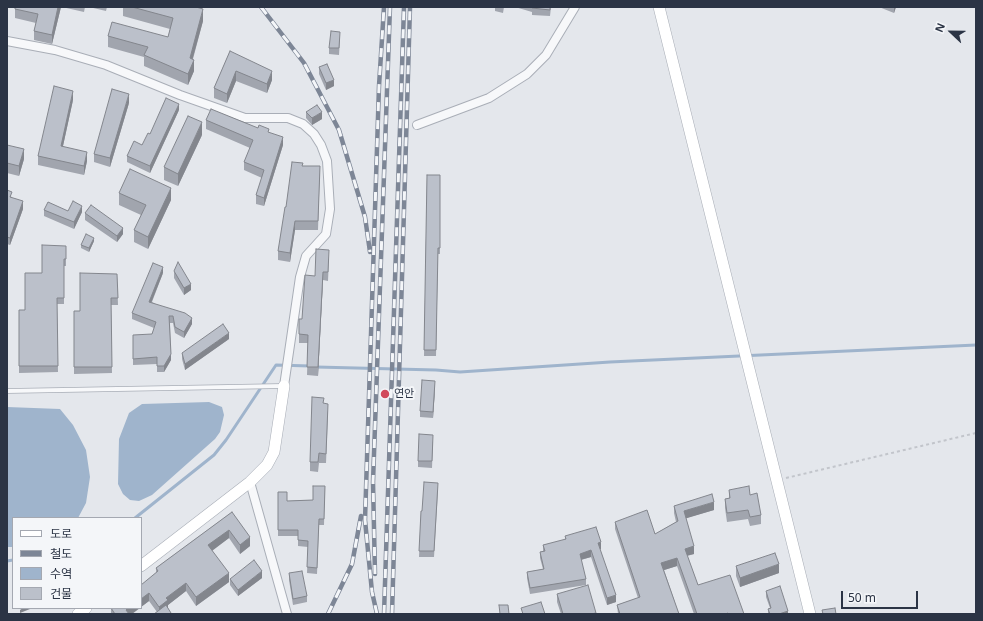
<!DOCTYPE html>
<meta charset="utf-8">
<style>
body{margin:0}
#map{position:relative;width:983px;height:621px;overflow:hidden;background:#e4e7ec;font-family:"Noto Sans","Noto Sans KR",sans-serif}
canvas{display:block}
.frame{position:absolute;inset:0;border:8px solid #2b3445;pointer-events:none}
.legend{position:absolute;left:12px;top:517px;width:130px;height:92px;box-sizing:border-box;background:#f4f6f9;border:1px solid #a4a8b1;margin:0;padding:5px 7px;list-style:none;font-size:12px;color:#2b3445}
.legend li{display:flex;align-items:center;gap:8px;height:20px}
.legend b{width:20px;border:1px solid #a4a8b1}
.north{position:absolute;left:931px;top:12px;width:40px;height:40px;-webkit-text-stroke:3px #f4f6f9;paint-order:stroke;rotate:292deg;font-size:11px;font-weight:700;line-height:16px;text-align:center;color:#2b3445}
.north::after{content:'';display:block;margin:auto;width:14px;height:18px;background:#2b3445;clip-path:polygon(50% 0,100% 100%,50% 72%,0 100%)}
.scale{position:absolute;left:841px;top:591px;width:77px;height:18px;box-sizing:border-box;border:2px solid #2b3445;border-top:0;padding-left:5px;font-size:12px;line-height:14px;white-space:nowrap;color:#2b3445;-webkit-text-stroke:3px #f4f6f9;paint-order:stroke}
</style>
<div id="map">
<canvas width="983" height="621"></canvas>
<div class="frame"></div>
<ul class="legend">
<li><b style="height:5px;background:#fff"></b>도로</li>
<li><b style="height:5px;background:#7d8696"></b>철도</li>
<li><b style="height:11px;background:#9fb4cc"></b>수역</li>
<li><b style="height:11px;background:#bbc0ca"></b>건물</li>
</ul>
<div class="north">N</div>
<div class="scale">50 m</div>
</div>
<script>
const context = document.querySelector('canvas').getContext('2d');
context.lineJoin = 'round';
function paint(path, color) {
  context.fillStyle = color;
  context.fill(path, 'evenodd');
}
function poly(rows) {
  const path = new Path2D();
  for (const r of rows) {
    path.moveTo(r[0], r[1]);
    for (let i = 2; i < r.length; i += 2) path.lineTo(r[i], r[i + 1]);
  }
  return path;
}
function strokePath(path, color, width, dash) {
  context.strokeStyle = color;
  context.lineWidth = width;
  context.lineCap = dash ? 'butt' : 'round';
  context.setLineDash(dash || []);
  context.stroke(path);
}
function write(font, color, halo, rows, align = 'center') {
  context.font = font + ' "Noto Sans","Noto Sans KR",sans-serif';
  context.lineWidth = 4;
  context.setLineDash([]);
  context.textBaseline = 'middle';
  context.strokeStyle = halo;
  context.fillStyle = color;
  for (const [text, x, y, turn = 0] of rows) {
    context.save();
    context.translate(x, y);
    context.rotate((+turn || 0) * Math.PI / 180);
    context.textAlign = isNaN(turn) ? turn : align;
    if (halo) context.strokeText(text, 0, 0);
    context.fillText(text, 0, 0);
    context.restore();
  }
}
const water = poly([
 [209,402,222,407,224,415,220,432,215,439,152,495,139,501,130,500,123,494,118,484,119,439,129,413,142,404],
 [7,407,60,409,73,425,86,450,90,477,86,503,78,518,13,518,13,547,7,547]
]);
const stream = poly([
 [316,367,436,370,460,372,610,362,976,345],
 [135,518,214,455,226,440,276,365,310,366],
 [7,561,13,560]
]);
const path = poly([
 [786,478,976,433]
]);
const lane = poly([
 [7,391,283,386]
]);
const street = poly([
 [7,41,55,50,106,65,180,95,245,118,288,118,303,124,314,134,321,145,327,161,330,209,326,234,306,256,300,277,284,386],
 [417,125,489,98,527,74,546,55,575,7],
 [250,482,287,614]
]);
const secondary = poly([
 [659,7,810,614],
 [141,566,250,482,267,465,274,452,276,439,284,386],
 [78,614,86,608]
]);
const rail = poly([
 [261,7,304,63,339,130,365,217,370,252],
 [375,574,373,482,390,7],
 [328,614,352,564,361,516],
 [377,614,372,592,365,520,379,86,384,7],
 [384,614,404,7],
 [392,614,410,7]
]);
const wall = poly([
 [61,7,52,44,34,40,34,31,36,23,15,18,15,9],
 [62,7,85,7,84,12],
 [89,7,107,7,106,11],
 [123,7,196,7,203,21,193,59,194,71,188,85,144,66,144,57,108,47,108,36,168,37,170,29,123,16],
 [495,7,504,7,503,13,495,11],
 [515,7,551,7,550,16,532,15,532,12],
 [879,7,896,7,894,13],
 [340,38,339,55,329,54,329,48],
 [230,51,272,80,267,93,236,81,227,103,214,98,214,88],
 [319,67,334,86,326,90,319,74],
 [73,100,63,146,87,161,84,175,38,165,38,156],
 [129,103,110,167,94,162,94,154],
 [179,110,150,173,127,162,127,156,142,145,150,134],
 [306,112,322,119,312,125,306,118],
 [206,120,269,133,283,145,264,206,256,204,256,195,262,178,244,170,244,162,250,148,206,129],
 [202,135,178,186,164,180,164,167],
 [7,145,24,159,19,176,7,173],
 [303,166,320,166,318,230,295,230,290,262,278,260,278,251,286,207],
 [427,175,440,175,440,254,438,254,436,356,424,356],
 [7,190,12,198,23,209,10,245,7,244],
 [119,193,171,200,148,249,134,242,134,230,141,215,119,205],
 [44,210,68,211,82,212,74,229,44,216],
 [85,213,123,234,117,242,85,220],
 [94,241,89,252,81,248,81,245],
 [66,246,66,266,64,266,64,304,57,304,58,372,19,373,19,310,25,310,42,273],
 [329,258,328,281,323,280,318,376,307,375,308,343,299,343,299,334,315,276],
 [174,271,191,290,184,295,174,278],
 [163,273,152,302,192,324,184,338,175,333,173,323,170,323,171,360,164,372,157,372,157,364,133,365,133,341,152,334,154,328,132,319,132,313],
 [117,274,118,305,111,305,112,373,74,374,74,311,80,311],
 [229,339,185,370,182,359,182,353],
 [435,388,433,418,420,417,420,411],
 [324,403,328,413,326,463,319,463,318,472,310,471,310,462],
 [433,441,432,468,418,467,418,461],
 [325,486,324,525,319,525,317,574,307,573,308,547,298,546,298,536,278,536,278,492,287,501,313,500],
 [438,490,434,557,419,557,421,511,422,511],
 [729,490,750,495,761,515,761,524,750,526,748,519,727,522,725,508,725,499,729,498],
 [674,506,714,510,686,518,694,554,687,556,698,585,744,614,694,614,677,566,664,570,679,614,618,614,617,605,638,598,615,529,615,522,655,534,676,522,674,513],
 [232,512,250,546,240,554,229,538,212,550,229,582,196,606,186,591,168,605,168,608,171,614,157,612,149,601,141,607,141,585,156,573,156,568],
 [565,536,601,549,600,549,616,602,607,605,591,557,581,560,586,579,586,585,530,594,527,578,527,572,543,569,540,558,540,552,543,551,543,545,565,540],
 [736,566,779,573,740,587,736,576],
 [289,573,307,596,307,602,293,605,289,580],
 [262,578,238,596,230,585,230,579],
 [766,591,788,614,768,614,768,609,770,608,766,597],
 [557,594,596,614,561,614,557,602],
 [111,608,132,614,111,614]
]);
const shadedWall = poly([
 [58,7,61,7,52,44,52,35],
 [894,7,896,7,894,13],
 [203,9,203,21,190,68,194,60,194,71,188,85,188,74,190,58],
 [236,71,236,81,227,103,227,94],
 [272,71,272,80,267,93,267,84],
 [334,80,334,86,326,90,326,83],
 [73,91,73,100,61,155,61,146],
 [129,94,129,103,110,167,110,158],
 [179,104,179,110,150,173,150,166],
 [322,112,322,119,312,125,312,118],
 [202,122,202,135,178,186,178,174],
 [283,137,283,145,264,206,264,198],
 [24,149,24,159,19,176,19,166],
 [87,152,87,161,84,175,84,166],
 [171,188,171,200,148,249,148,237],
 [23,201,23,209,10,245,10,238],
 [82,206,82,212,74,229,74,222],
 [295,221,295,230,290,262,290,253],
 [123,228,123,234,117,242,117,236],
 [94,238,94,241,89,252,89,248],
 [163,267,163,273,149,308,149,302],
 [323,272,323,280,318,376,318,367],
 [191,284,191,290,184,295,184,288],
 [192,318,192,324,184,338,184,332],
 [229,333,229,339,185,370,185,364],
 [171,354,171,360,164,372,164,366],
 [435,381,435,388,433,418,433,412],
 [714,502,714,510,684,519,684,511],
 [229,530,229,538,208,554,208,545],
 [250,537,250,546,240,554,240,545],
 [601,542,601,549,598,550,598,543],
 [694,546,694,554,685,556,685,549],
 [591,550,591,557,580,560,580,554],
 [677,558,677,566,661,571,661,563],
 [779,564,779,573,740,587,740,578],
 [262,571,262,578,238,596,238,590],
 [229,573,229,582,196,606,196,597],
 [186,583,186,591,168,605,168,609,159,614,159,607,166,598],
 [149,593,149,601,141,607,141,599],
 [616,595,616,602,607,605,607,598],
 [23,608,30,608,30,609,20,613,20,610],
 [128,608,140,608,132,614,126,614,126,610],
 [788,611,788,614,779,614]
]);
const building = poly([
 [15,7,58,7,52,35,34,31,38,14,15,9,15,7],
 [132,7,196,7,203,9,190,58,194,60,188,74,144,55,148,47,108,36,112,22,168,37,173,18,132,7],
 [532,7,550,7,550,10,532,8,532,7],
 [331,31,340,32,339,48,329,48,331,31],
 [230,51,272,71,267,84,236,71,227,94,214,88,230,51],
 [327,64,334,80,326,83,319,67,327,64],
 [54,86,73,91,61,146,87,152,84,166,38,156,54,86],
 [112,89,129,94,110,158,94,154,112,89],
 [166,98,179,104,150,166,127,156,134,141,142,145,148,133,150,134,166,98],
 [317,105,322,112,312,118,306,112,317,105],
 [211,109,258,128,259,125,269,129,268,132,283,137,264,198,256,195,264,170,244,162,253,140,206,120,211,109],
 [188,116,202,122,178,174,164,167,188,116],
 [7,145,24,149,19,166,7,163,7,145],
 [292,162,303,163,302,166,320,166,318,221,295,221,290,253,278,251,285,207,286,207,292,162],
 [130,169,171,188,148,237,134,230,146,205,119,193,130,169],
 [427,175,440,175,440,248,438,248,436,350,424,350,427,175],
 [7,190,12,192,10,197,23,201,10,238,7,237,7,190],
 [73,201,82,206,74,222,44,210,48,202,68,211,73,201],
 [91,205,123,228,117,236,85,213,91,205],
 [86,234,94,238,89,248,81,245,86,234],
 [42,245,66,246,66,259,64,259,64,298,57,298,58,366,19,366,19,310,25,310,25,273,42,273,42,245],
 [316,249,329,250,328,272,323,272,318,367,307,367,308,335,299,334,299,319,302,319,305,275,315,276,316,249],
 [178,262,191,284,184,288,174,271,178,262],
 [153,263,163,267,149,302,185,313,192,318,184,332,175,327,173,316,169,316,171,354,164,366,157,366,157,357,133,359,133,335,152,334,156,322,132,313,153,263],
 [80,273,117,274,118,298,111,298,112,367,74,367,74,311,80,311,80,273],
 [223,324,229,333,185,364,182,353,223,324],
 [422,380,435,381,433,412,420,411,422,380],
 [312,397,324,398,323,403,328,404,326,454,319,453,318,462,310,462,312,397],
 [419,434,433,435,432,461,418,461,419,434],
 [424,482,438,483,434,551,419,551,421,511,422,511,424,482],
 [313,486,325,486,324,519,319,519,317,568,307,567,308,541,298,540,298,530,278,530,278,492,287,492,287,501,313,500,313,486],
 [749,486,750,495,757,493,761,515,750,517,748,510,727,513,725,499,730,498,729,490,749,486],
 [712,494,714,502,684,511,694,546,685,549,698,585,730,575,744,614,728,614,728,613,725,614,697,614,677,558,661,563,679,614,620,614,617,605,640,597,615,522,647,510,655,534,678,521,674,506,712,494],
 [232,512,250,537,240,545,229,530,208,545,229,573,196,597,186,583,166,598,168,600,159,607,149,593,141,599,141,585,158,571,156,568,232,512],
 [596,527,601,542,598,543,616,595,607,598,591,550,580,554,586,579,530,588,527,572,544,569,540,552,545,551,543,545,566,539,565,536,596,527],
 [775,553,779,564,740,578,736,566,775,553],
 [254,560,262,571,238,590,230,579,254,560],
 [302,571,307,596,293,599,289,573,302,571],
 [588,585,596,613,591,614,563,614,557,594,588,585],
 [780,586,788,611,779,614,770,614,768,609,771,608,766,591,780,586],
 [541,602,545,614,523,614,521,608,541,602],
 [166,605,171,613,170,614,154,614,166,605],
 [499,605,508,605,509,614,500,614,499,605],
 [111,608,128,608,126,610,129,614,115,614,111,608],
 [835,608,836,614,823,614,822,610,835,608]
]);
const markers = [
 [385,394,5,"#d1495b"]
];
const poiNames = [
 ["연안",394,394]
];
paint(water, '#9fb4cc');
strokePath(stream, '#9fb4cc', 3);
strokePath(lane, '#a9aeb7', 5.5);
strokePath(street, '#a9aeb7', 10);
strokePath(secondary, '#a9aeb7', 12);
strokePath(path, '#c2c5cb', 2, [3, 3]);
strokePath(lane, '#f7f8fa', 4);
strokePath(street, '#f7f8fa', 8);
strokePath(secondary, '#fff', 11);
strokePath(rail, '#7d8696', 4.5);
strokePath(rail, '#f4f6f9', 3, [9]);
paint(wall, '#a1a5ae');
paint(shadedWall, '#83868d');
paint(building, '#bbc0ca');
strokePath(building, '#83868d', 1);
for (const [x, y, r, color] of markers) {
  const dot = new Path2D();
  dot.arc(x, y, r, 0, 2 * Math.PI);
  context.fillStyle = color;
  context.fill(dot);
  strokePath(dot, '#f4f6f9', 1.5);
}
write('11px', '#2b3445', '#f4f6f9', poiNames, 'left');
</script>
